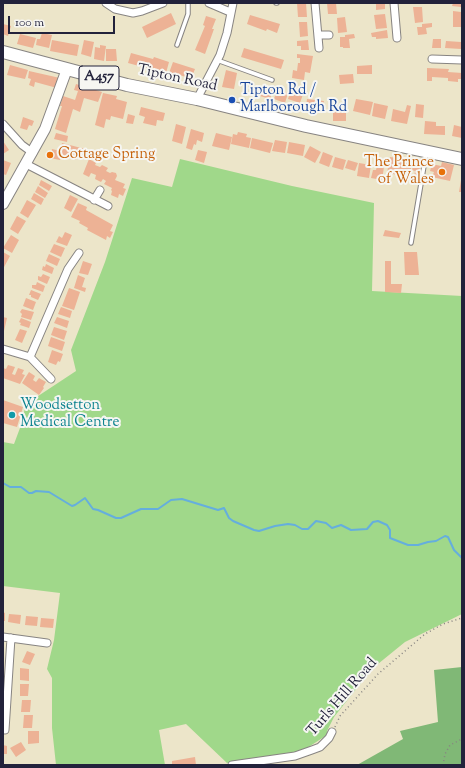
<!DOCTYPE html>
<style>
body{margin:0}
#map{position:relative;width:465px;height:768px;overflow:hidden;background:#ece5c9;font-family:"Sorts Mill Goudy",serif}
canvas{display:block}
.frame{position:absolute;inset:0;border:4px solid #22223b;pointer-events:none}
.scale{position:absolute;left:8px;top:16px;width:107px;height:18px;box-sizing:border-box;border:2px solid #22223b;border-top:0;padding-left:5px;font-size:12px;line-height:14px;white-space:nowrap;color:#22223b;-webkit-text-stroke:3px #f6f6f2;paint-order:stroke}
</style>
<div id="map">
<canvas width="465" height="768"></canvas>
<div class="frame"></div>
<div class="scale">100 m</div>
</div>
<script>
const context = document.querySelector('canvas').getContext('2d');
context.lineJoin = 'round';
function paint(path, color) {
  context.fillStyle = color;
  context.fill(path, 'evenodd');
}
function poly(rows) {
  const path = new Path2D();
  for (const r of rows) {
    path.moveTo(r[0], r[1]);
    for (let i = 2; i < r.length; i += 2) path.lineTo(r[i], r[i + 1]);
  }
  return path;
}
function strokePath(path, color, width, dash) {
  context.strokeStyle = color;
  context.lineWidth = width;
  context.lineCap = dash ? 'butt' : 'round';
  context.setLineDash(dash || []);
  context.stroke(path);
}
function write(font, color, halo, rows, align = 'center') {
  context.font = font + ' "Sorts Mill Goudy",serif';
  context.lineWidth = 4;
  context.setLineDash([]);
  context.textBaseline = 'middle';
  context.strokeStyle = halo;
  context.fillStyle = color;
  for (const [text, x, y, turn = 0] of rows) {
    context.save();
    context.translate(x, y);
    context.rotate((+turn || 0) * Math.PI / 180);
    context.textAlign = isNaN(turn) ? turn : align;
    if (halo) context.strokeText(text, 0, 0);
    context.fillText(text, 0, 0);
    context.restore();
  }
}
const green = poly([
 [180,159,292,186,374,203,372,291,462,296,462,614,405,642,373,668,334,717,327,731,327,735,307,748,291,754,227,763,186,724,159,730,165,765,56,765,52,728,52,678,47,669,54,640,60,593,3,586,3,442,14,444,20,428,26,404,76,371,71,350,105,262,132,178,172,187]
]);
const forest = poly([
 [462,667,462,765,357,765,403,739,400,731,438,722,434,670]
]);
const stream = poly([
 [3,483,10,487,21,487,29,493,32,493,36,491,49,492,72,506,75,505,85,498,93,509,98,510,116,518,121,518,141,509,158,509,171,500,182,499,218,510,224,508,229,518,233,521,254,530,259,531,275,526,288,524,295,525,302,529,308,529,316,521,326,523,332,528,341,525,351,530,367,529,373,522,378,521,387,525,390,530,390,538,408,545,418,545,428,542,436,541,445,536,448,537,454,550,462,558]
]);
const building = poly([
 [297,3,306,3,307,17,298,17],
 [327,3,336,3,337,14,328,14],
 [376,3,385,3,385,9,376,10],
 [453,3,462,3,461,7,452,6],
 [413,7,422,7,423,22,415,23],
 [453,11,461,12,461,27,453,27],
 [171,13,176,24,147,38,142,27],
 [385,14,387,28,376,29,374,15],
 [250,15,280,24,277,33,267,29,266,31,247,24],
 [206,16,216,19,212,29,214,29,205,54,195,50,205,26,203,25],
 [345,17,347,32,338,33,337,18],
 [299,22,307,22,308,36,300,37],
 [432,23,432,27,426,28,427,34,418,35,417,27,422,27,422,24],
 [3,24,11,26,8,36,3,34],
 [387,30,388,38,376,39,376,37,372,37,371,33],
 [42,33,52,35,49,48,36,45,37,39,40,39],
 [20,34,36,38,33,48,17,44],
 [354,34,355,38,349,39,350,48,343,48,343,47,340,47,340,37,345,37,345,35],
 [433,39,441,39,441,48,432,48],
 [52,40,79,45,77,56,50,51],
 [84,40,94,42,91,57,81,54],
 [308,40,309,50,301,50,301,46,297,46,297,41],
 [446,41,461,42,461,49,445,48],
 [100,45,106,46,104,61,94,59,95,47,100,48],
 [244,48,284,60,281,69,241,57],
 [106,49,116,49,117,61,106,61],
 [131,53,153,59,154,57,169,62,166,73,150,67,150,69,128,63],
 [297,54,313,56,310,73,305,72,304,80,292,78,293,70,297,71,298,63,300,63,300,58,297,58],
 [173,62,195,69,191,79,180,75,179,77,169,73],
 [10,65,28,70,25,79,7,75],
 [372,65,372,74,357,74,357,66],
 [427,68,449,69,448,72,462,73,462,79,458,79,458,82,448,81,448,78,432,77,432,81,427,81],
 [226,70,237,73,234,89,222,87],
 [29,71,60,78,57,88,35,82,34,87,29,85,31,79,28,78],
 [353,74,354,83,340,84,339,75],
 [76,84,102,92,98,102,84,98,80,112,73,109,66,133,55,129,62,106,60,106,63,96,75,100,78,91,74,90],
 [263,86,273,90,270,99,260,96],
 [277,90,288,93,285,103,274,99],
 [291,90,303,94,300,103,288,99],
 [103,93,117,96,116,99,127,102,123,119,111,116,110,120,106,119,104,128,95,125],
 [307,99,324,101,322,110,306,107],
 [356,99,373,102,370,115,353,111],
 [374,103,388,106,385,119,372,116],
 [416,104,424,105,423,118,415,117],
 [407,105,411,106,407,124,391,121,393,109,405,112],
 [141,107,165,113,163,121,157,120,156,126,143,123,145,117,139,115],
 [333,109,346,109,346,121,333,121],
 [128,114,135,116,133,124,126,123],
 [23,117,34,121,32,126,29,125,27,130,20,128],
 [425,121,436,122,436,126,445,126,445,135,424,134],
 [176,124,186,127,182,144,172,141],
 [454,125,462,127,462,138,452,136],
 [191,129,204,133,202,142,197,140,196,145,194,144,192,150,186,148],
 [238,132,247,134,246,137,251,138,249,148,231,144,233,134,237,135],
 [56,133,68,136,67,142,54,139],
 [216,133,232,137,229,150,212,146],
 [252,138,273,143,270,153,250,148],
 [275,140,287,142,285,153,272,151],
 [3,141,9,150,3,154],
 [289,142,305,145,303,156,287,153],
 [62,143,85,149,83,157,77,156,76,160,61,156,60,160,50,158,52,149,60,151],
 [310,146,321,152,315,163,304,157],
 [198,150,207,152,204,163,195,160],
 [323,152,333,156,329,167,319,163],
 [335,157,346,160,343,170,332,167],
 [390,157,412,160,410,177,387,173],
 [89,159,96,163,95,165,100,167,102,165,108,168,106,171,110,173,112,172,116,173,117,176,115,180,125,184,123,188,126,189,123,196,119,194,118,198,111,195,112,191,111,190,112,188,104,184,106,181,103,179,101,182,95,179,96,175,91,173,89,177,83,174],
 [3,160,11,163,6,175,3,174],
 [348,160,358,163,355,171,345,168],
 [414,161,421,162,418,178,414,178,415,171,412,170],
 [442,162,454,165,450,181,432,177,434,172,430,171,432,164,441,166],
 [359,163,371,165,369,178,357,176],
 [377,166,384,167,382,180,371,178,373,170,376,170],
 [41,180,52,186,49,191,39,185],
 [461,180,462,180,462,192,459,192],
 [38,186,48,193,45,198,35,192],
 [34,193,44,199,41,205,31,199],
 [70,195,78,199,71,212,64,208],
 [27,200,36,205,28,218,20,213],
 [78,203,87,207,86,210,113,225,110,231,113,232,110,238,107,236,106,240,87,230,88,228,79,223,80,221,71,217],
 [17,216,26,221,18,234,10,229],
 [385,230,401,233,399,238,383,236],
 [65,232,72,235,67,246,56,242,59,236,62,238],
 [11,235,19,240,12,253,3,248],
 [54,244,65,248,61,257,50,252],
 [3,252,10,256,3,269],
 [404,252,417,252,419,275,405,275],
 [49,254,60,259,57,266,46,261],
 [83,261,92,264,88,275,79,273],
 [385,261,391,261,391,284,402,284,401,293,385,292],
 [46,264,54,268,52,274,42,270,43,266,45,267],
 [43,274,50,277,47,284,38,280,38,276,41,277],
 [78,275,85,278,82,287,86,288,85,292,74,288],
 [37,282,45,286,43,292,32,288,32,285,36,285],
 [69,288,80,292,74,310,62,306],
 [31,290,41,294,38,300,31,297,31,295,29,295],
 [26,298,36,302,33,310,23,306],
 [61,307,72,311,70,318,58,314],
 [22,309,34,312,31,320,21,317,22,314,20,312],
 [3,317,7,318,4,331,3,331],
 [57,317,69,321,67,328,54,323],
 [21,318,31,322,29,328,20,325,21,323,19,322],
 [54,327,67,331,64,340,51,335],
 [20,329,27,331,22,343,15,340],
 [51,337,65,342,62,351,48,346],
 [52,350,63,354,60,362,58,361,56,365,48,362],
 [8,365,15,367,12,374,15,375,18,368,24,370,22,374,25,375,20,384,3,378,3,368,6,369],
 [29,372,35,376,33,380,36,382,39,378,46,382,43,387,44,388,39,395,22,383],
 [3,400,23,407,17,427,3,423],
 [3,612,5,613,5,621,3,621],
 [9,614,21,615,20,624,8,622],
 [26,616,38,617,37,626,25,625],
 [41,618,54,619,53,628,40,627],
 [27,651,35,654,30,665,22,662],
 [20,668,29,669,29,681,20,680],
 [20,684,29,684,28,696,20,696],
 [22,700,31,700,30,712,21,712],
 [24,715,33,715,32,728,23,728],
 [28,731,39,731,39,743,28,744],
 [21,742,26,750,16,757,10,748],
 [3,745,7,746,7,754,3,754],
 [195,757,196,765,172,765,172,761]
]);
const path = poly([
 [335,727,340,716,378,674,425,634,443,624,462,618],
 [443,765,445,754,450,745,462,739]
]);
const lane = poly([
 [276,3,277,3],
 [177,45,188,14,188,3],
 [217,60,272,80],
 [411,243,426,154]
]);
const street = poly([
 [106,3,115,9,133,13,142,11,163,3],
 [209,3,230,12],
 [315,3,319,48],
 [394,3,397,38],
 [318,35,329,35],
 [432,59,462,60],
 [197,99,220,55,227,33,233,3],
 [3,124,22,145,33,153],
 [26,164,108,206],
 [94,200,100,190],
 [3,349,30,357,51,379],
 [30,357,68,269,79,253],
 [3,637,47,643],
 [5,730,11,638],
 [232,765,295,756,312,750,320,747,329,738,332,732]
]);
const secondary = poly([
 [3,204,45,129,67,69]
]);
const primary = poly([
 [3,52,127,85,197,99,306,126,462,159]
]);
const markers = [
 [232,100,4,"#1a4fb4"],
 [50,155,4,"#e8710a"],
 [442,172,4,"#e8710a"],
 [12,415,4,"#0f9aa8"]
];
const shields = [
 [99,78,40]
];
const shieldNames = [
 ["A457",99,78]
];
const streetNames = [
 ["Tipton Road",177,79,12],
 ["Turls Hill Road",343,698,-49]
];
const transitNames = [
 ["Tipton Rd /",240,91],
 ["Marlborough Rd",240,108]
];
const foodNames = [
 ["Cottage Spring",58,155],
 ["The Prince",434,163,"right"],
 ["of Wales",434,180,"right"]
];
const cultureNames = [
 ["Woodsetton",20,406],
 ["Medical Centre",20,423]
];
paint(green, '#a0d88a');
paint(forest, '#80b876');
strokePath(stream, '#65aedd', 2);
paint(building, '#edb295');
strokePath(lane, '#878482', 5.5);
strokePath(street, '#878482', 9);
strokePath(secondary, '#878482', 12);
strokePath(primary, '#878482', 14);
strokePath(path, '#878482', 1.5, [1, 3]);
strokePath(lane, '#fff', 3.5);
strokePath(street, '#fff', 7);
strokePath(secondary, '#fff', 10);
strokePath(primary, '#fff', 12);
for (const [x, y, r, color] of markers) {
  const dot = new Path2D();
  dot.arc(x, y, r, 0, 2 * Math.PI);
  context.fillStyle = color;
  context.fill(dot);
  strokePath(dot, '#f6f6f2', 1.5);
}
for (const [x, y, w] of shields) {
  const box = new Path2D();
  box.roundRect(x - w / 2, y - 12, w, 24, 3);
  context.fillStyle = '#f6f6f2';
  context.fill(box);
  strokePath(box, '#22223b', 1);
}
write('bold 14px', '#22223b', null, shieldNames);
write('15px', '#22223b', '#f6f6f2', streetNames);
write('15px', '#164399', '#f6f6f2', transitNames, 'left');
write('15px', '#c56008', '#f6f6f2', foodNames, 'left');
write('15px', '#0d838f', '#f6f6f2', cultureNames, 'left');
</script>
